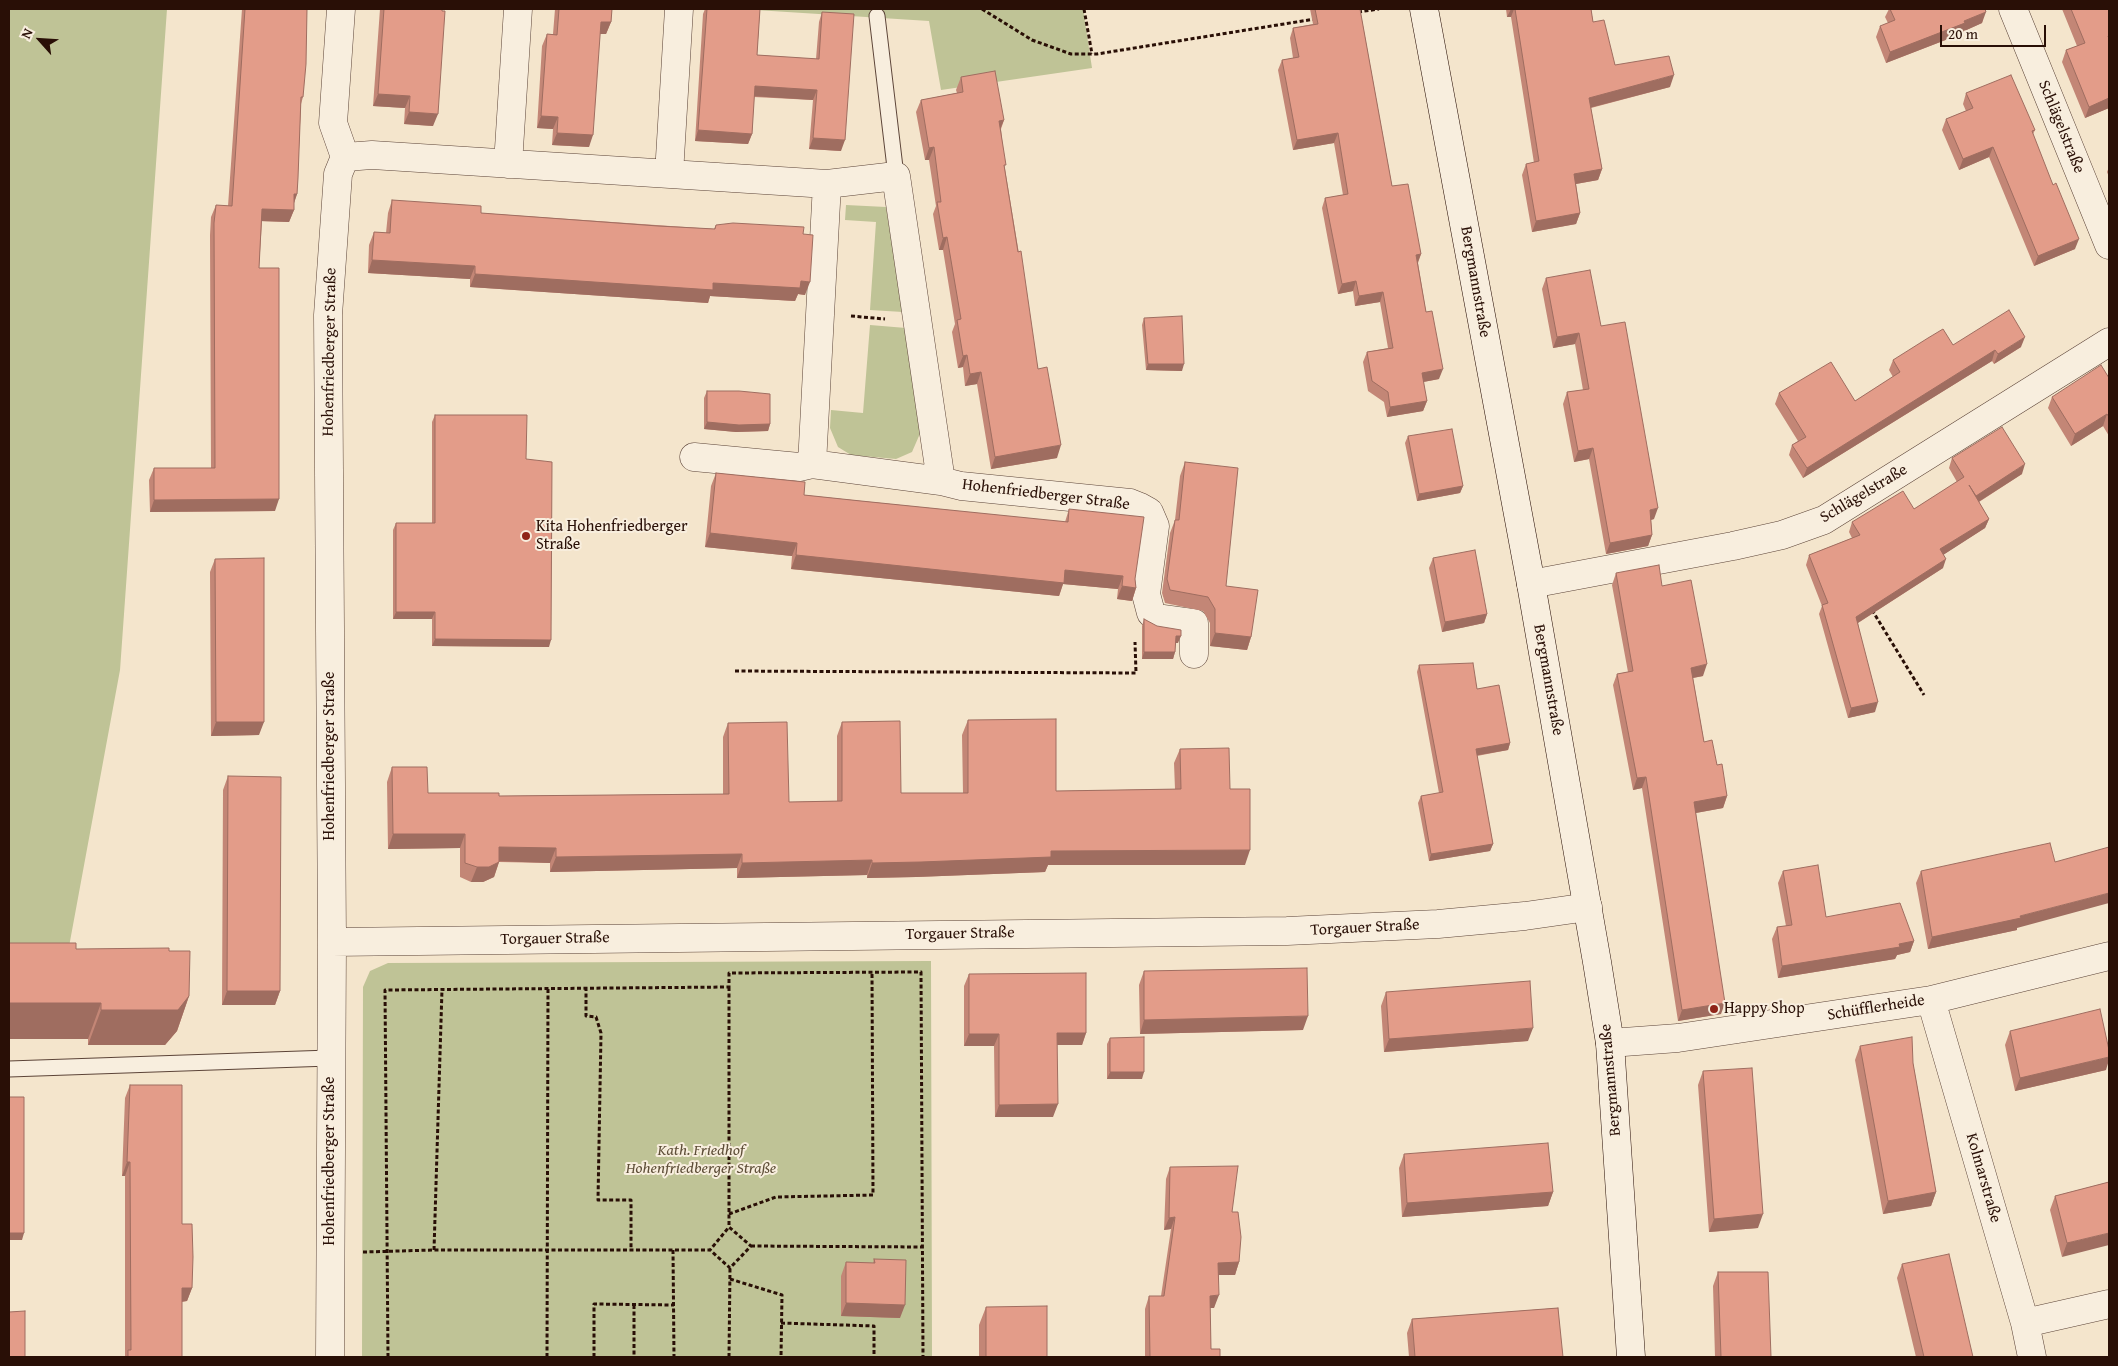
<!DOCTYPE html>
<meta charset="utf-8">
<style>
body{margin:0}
#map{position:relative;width:2118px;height:1366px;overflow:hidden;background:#f4e5cc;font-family:"Gentium Book Plus",serif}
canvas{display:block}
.frame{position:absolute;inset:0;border:10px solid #290f06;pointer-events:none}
.north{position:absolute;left:15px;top:15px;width:50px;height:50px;-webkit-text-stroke:4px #f8eede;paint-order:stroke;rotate:296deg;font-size:14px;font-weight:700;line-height:20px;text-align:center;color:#290f06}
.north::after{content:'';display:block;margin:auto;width:18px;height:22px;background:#290f06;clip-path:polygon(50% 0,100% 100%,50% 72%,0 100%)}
.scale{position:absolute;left:1940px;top:25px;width:106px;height:22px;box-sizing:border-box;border:2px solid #290f06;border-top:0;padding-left:6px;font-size:15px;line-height:18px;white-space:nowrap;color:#290f06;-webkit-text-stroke:4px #f8eede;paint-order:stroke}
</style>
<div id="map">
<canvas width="2118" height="1366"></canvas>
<div class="frame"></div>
<div class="north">N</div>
<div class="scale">20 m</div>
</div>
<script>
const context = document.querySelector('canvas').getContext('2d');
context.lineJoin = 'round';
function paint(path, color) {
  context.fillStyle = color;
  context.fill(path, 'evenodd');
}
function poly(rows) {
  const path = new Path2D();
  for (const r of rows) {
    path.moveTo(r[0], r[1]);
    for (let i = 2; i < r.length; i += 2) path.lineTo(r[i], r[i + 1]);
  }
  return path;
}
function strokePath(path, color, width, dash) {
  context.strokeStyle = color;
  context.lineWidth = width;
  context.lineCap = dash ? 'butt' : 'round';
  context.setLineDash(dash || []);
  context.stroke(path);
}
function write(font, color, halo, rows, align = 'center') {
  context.font = font + ' "Gentium Book Plus",serif';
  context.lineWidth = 4;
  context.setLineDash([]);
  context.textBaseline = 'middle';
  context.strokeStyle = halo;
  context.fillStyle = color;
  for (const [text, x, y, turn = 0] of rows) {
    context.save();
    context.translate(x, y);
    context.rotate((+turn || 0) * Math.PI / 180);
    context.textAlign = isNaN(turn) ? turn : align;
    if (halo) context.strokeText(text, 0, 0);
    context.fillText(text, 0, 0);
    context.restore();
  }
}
const green = poly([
 [9,9,167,9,120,670,66,963,9,961],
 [740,9,1083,9,1092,68,941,90,929,21],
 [846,205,886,207,903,312,870,310,876,222,845,220],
 [870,325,906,328,922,429,912,452,896,459,851,455,838,447,830,428,831,410,863,413],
 [931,961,932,1357,362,1357,363,987,370,971,388,963]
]);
const path = poly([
 [982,9,1032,40,1071,54,1097,54,1315,19],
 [1084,9,1092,54],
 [1358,12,1379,9],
 [851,316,885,319],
 [1872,610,1924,695],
 [735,671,1136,673,1135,642],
 [586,987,586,1016,596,1017,601,1033,598,1200,631,1200,631,1250],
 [729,987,729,1227],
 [729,1214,776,1197,873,1195,872,972],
 [751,1246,923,1247],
 [434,1250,442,989],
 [673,1250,674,1357],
 [363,1252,434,1250,710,1250,730,1268,751,1246,729,1227,710,1250],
 [730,1279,782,1295,781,1357],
 [634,1305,634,1357],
 [781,1323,874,1326,874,1357],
 [388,1357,385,990,729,987,729,973,921,972,923,1357],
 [547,1357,548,987],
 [594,1357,594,1304,674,1305],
 [729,1357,730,1268]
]);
const lane = poly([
 [877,16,896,176],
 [9,1069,330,1058]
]);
const street = poly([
 [2013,9,2109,245],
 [345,157,372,155,827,184,896,176,941,481],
 [508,164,518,9],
 [669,174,679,9],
 [827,184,812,464,941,481,961,486,1130,503,1140,507,1149,512,1155,526,1146,594,1151,613,1157,618,1194,623,1194,654],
 [694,457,799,467,812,464],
 [1531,584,1733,546,1782,535,1824,520,2109,342],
 [332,942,1287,931,1438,924,1525,916,1588,907],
 [1931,1000,2025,1323,2032,1357],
 [1610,1043,1678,1038,1931,1000,2109,956],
 [2025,1323,2109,1304],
 [330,1357,332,942,328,315,338,174,345,157,333,123,341,9]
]);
const secondary = poly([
 [1424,9,1531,584,1597,962,1610,1043,1631,1357]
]);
const wall = poly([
 [242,9,307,9,303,97,301,104,297,194,294,203,294,210,289,222,262,221,259,268,275,511,150,512,149,480,154,468,211,468,210,235,211,217,216,205,228,206],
 [380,9,442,9,433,126,404,124,405,108,373,106],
 [555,9,612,9,611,22,606,34,600,34,589,147,552,145,553,129,537,128,542,46,547,34,553,34],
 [705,9,760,9,757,55,816,59,819,22,822,12,841,151,809,149,813,100,754,97,752,134,748,144,695,141,703,14],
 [1310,9,1360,9,1392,186,1421,254,1418,263,1426,312,1439,379,1423,382,1427,401,1423,411,1387,417,1384,402,1368,391,1363,362,1367,352,1388,348,1380,302,1355,306,1353,291,1338,294,1322,208,1325,198,1343,195,1334,143,1293,150,1278,70,1282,60,1293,58,1290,38,1293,28,1313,24],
 [1506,9,1591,9,1593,22,1615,65,1670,87,1591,108,1602,169,1598,180,1576,184,1580,213,1576,224,1532,232,1522,175,1526,164,1534,163,1511,17,1507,17],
 [1889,9,1985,9,1982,23,1962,32,1961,34,1886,63,1876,37,1880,26,1888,23,1885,17],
 [2062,9,2109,9,2109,108,2085,118,2062,62,2066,50,2077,46],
 [961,77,1004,120,1001,129,1005,169,1038,369,1057,458,991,469,977,384,965,386,963,367,958,368,952,332,955,324,943,250,939,250,933,214,936,206,929,160,925,160,916,112,921,100,957,93,956,90],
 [1966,93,2035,130,2033,134,2075,249,2034,266,1989,157,1959,170,1942,130,1946,119,1966,111,1963,104],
 [2109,167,2109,177,2107,172],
 [392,200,481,213,714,229,716,225,803,234,805,295,798,294,795,301,710,296,708,303,470,287,470,279,368,273,369,245,374,232,386,233,388,213],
 [1546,278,1601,326,1654,519,1651,520,1652,535,1648,546,1606,554,1589,459,1574,462,1563,404,1567,392,1583,390,1575,344,1553,348,1542,289],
 [1144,318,1182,371,1146,370,1142,325],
 [1953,345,2021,347,1994,364,1992,361,1803,478,1789,455,1792,445,1798,441,1775,404,1779,393,1855,401,1893,377,1889,370,1893,360],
 [2109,378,2109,436,2103,426,2071,446,2048,408,2052,397],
 [707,391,770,424,768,431,736,432,704,429,704,398],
 [435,415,526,459,549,647,432,646,432,619,393,619,393,530,396,523,432,523,432,422],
 [1408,436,1463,486,1460,493,1417,501,1405,443],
 [1952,458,2022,474,1979,502,1989,519,1985,528,1944,554,1943,568,1858,623,1875,712,1848,718,1819,614,1822,606,1806,565,1809,555,1852,538,1849,532,1852,522,1914,509,1957,482,1949,468],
 [1185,462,1226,586,1251,637,1247,650,1210,646,1210,623,1203,611,1165,603,1162,593,1170,533,1175,520,1180,476],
 [716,473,804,495,1065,522,1069,509,1135,579,1136,588,1132,601,1117,599,1118,589,1063,584,1059,596,791,569,792,556,705,547,711,486],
 [1433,558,1487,614,1484,623,1442,632,1429,568],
 [215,559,259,735,211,736,210,572],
 [1616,573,1662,586,1703,676,1693,678,1704,742,1717,765,1727,796,1723,808,1696,813,1721,1014,1678,1021,1642,788,1633,790,1613,685,1617,674,1628,672,1612,585],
 [1144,619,1178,643,1175,643,1175,652,1173,659,1142,659,1142,626],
 [1419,665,1477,689,1510,743,1508,750,1477,756,1493,844,1490,851,1429,861,1418,803,1421,796,1439,793,1417,672],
 [968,720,1056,791,1175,789,1174,763,1180,749,1230,789,1245,865,1048,865,1045,872,916,877,867,878,867,875,737,878,737,868,550,872,550,863,499,862,494,877,483,882,471,882,460,877,460,848,388,849,387,782,392,767,428,793,499,796,723,794,723,737,728,723,789,802,837,801,837,736,842,722,901,793,963,793,962,735],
 [228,776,280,991,275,1005,222,1005,223,790],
 [1783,871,1826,917,1914,941,1910,952,1897,955,1895,959,1778,978,1772,939,1777,927,1786,926,1778,883],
 [1921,871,2017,928,2017,930,1928,949,1916,883],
 [76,949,169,951,189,996,177,1031,165,1045,88,1045,88,1039],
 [1144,971,1303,1030,1140,1034,1139,985],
 [969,974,1086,1033,1082,1045,1057,1045,1053,1117,995,1117,994,1046,964,1046,964,986],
 [1386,992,1528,1041,1384,1052,1381,1006],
 [2010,1031,2106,1070,2015,1091,2005,1045],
 [1110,1038,1142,1079,1107,1079,1107,1044],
 [1860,1046,1913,1063,1936,1192,1931,1206,1883,1214,1855,1060],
 [1703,1071,1758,1228,1709,1232,1698,1085],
 [130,1085,182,1224,192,1288,187,1301,182,1302,182,1357,125,1357,125,1176,122,1176,125,1098],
 [1404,1154,1553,1192,1548,1206,1402,1217,1399,1168],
 [1170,1167,1232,1212,1239,1262,1235,1275,1219,1275,1214,1308,1210,1308,1211,1349,1220,1357,1145,1357,1145,1309,1149,1296,1161,1296,1171,1229,1164,1230,1166,1179],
 [2109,1182,2062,1257,2050,1210,2055,1196],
 [874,1259,900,1318,841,1316,841,1276,846,1262,873,1263],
 [1902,1264,1973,1357,1916,1357,1897,1278],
 [1718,1272,1771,1357,1715,1357,1713,1286],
 [986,1307,1047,1357,979,1357,979,1325],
 [1558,1308,1562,1357,1409,1357,1407,1333,1412,1319]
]);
const shadedWall = poly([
 [1511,9,1514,9,1511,17,1507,17],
 [1986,12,1982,23,1962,32,1961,34,1886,63,1890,52],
 [601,22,611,22,606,34,596,34],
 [1674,75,1670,87,1585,109,1589,98],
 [755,86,817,90,813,100,751,96],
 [378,94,410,96,405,108,373,106],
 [2109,98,2109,108,2085,118,2089,107],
 [409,112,438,114,433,126,404,124],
 [541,116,558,117,553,129,537,128],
 [1004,120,999,132,999,121],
 [698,130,752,134,748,144,695,141],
 [557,133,593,135,589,147,552,145],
 [1338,133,1334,143,1293,150,1297,140],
 [813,138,845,140,841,151,809,149],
 [934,147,929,160,925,160,929,148],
 [1993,147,1989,157,1959,170,1963,159],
 [1602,169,1598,180,1570,185,1574,174],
 [294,194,297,194,293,206],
 [262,209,294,210,289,222,258,221],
 [1580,213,1576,224,1532,232,1536,221],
 [947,237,943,250,939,250,943,238],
 [2079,239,2075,249,2034,266,2038,256],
 [1421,254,1417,264,1416,255],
 [372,260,475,266,470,279,368,273],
 [475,274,713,283,801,281,810,282,805,295,798,294,795,301,710,296,708,303,470,287],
 [1356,281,1353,291,1338,294,1342,284],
 [1383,292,1380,302,1355,306,1359,296],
 [1579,333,1575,344,1553,348,1557,337],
 [2025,337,2021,347,1994,364,1998,354],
 [1995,350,1992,361,1803,478,1807,468],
 [967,355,963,367,958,368,963,356],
 [1148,364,1184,364,1182,371,1146,370],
 [1443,369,1439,379,1418,383,1422,373],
 [981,372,977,384,965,386,970,374],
 [1427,401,1423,411,1387,417,1390,407],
 [2107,414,2103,426,2071,446,2075,434],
 [707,422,770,424,768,431,736,432,704,429],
 [1061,445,1057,458,991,469,995,457],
 [1593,448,1589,459,1574,462,1578,451],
 [2025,464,2022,474,1972,506,1976,496],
 [1463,486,1460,493,1417,501,1419,494],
 [279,499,275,511,150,512,154,500],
 [1658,508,1654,519,1646,521,1650,510],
 [1989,519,1985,528,1937,559,1940,549],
 [710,533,797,543,792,556,705,547],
 [1652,535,1648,546,1606,554,1610,543],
 [796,555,1065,570,1123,576,1118,589,1063,584,1059,596,791,569],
 [1946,559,1943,568,1853,626,1856,617],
 [1122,586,1136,588,1132,601,1117,599],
 [396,612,435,612,432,619,393,619],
 [1487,614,1484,623,1442,632,1445,622],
 [1215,633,1251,637,1247,650,1210,646],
 [1176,636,1181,636,1178,643,1173,643],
 [435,639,551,640,549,647,432,646],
 [1144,652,1175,652,1173,659,1142,659],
 [1707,664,1703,676,1687,679,1691,668],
 [1878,702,1875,712,1848,718,1851,708],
 [216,722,264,722,259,735,211,736],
 [1510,743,1508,750,1473,756,1476,749],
 [1646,777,1642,788,1633,790,1637,778],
 [1727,796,1723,808,1690,814,1694,802],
 [393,834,465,834,460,848,388,849],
 [1493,844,1490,851,1429,861,1431,854],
 [499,847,556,848,550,863,494,861],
 [1250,850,1245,865,1048,865,1045,872,916,877,867,878,872,863,1051,851],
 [742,854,737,868,550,872,556,857],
 [872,860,867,875,737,878,742,863],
 [499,862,494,877,483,882,471,882,477,867],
 [2109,893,2109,903,2017,928,2017,930,1928,949,1932,937,2020,916],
 [1914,941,1910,952,1897,955,1895,959,1778,978,1782,966],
 [227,991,280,991,275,1005,222,1005],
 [189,996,177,1031,165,1045,88,1045,101,1010],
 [9,1003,101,1003,88,1039,9,1039],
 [1725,1003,1721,1014,1678,1021,1682,1010],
 [1308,1016,1303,1030,1140,1034,1144,1020],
 [1533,1028,1528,1041,1384,1052,1389,1039],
 [1057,1033,1086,1033,1082,1045,1053,1045],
 [969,1034,999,1034,994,1046,964,1046],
 [2109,1057,2109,1060,2106,1070,2015,1091,2020,1078],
 [1110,1072,1144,1072,1142,1079,1107,1079],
 [1058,1104,1053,1117,995,1117,999,1105],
 [127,1162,130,1162,125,1176,122,1176],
 [1553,1192,1548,1206,1402,1217,1407,1203],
 [1936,1192,1931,1206,1883,1214,1888,1201],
 [1763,1214,1758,1228,1709,1232,1714,1219],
 [1175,1217,1171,1229,1164,1230,1169,1218],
 [9,1233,24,1233,22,1240,9,1240],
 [2109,1233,2109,1245,2062,1257,2067,1243],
 [1239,1262,1235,1275,1214,1275,1218,1263],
 [182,1288,192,1288,187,1301,177,1302],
 [1219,1295,1214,1308,1206,1308,1210,1296],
 [846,1303,905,1305,900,1318,841,1316]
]);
const building = poly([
 [245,9,307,9,306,64,303,97,301,97,298,178,297,194,294,194,294,210,262,209,259,268,279,268,279,499,154,500,154,468,215,468,214,223,216,205,232,206,245,9],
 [384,9,442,9,442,11,445,11,438,114,409,112,410,96,378,94,384,9],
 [559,9,612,9,611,22,601,22,593,135,557,133,558,117,541,116,547,34,557,35,559,9],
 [707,9,760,9,757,55,819,59,822,12,854,14,845,140,813,138,817,90,755,86,752,134,698,130,707,9],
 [1315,9,1360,9,1392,186,1408,184,1421,254,1416,255,1426,312,1432,311,1443,369,1422,373,1427,401,1390,407,1388,392,1372,381,1367,352,1393,348,1383,292,1359,296,1356,281,1342,284,1325,198,1348,194,1338,133,1297,140,1282,60,1299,57,1293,28,1318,24,1315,9],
 [1515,9,1591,9,1593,22,1604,20,1615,65,1669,56,1674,75,1589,98,1602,169,1574,174,1580,213,1536,221,1526,164,1539,161,1515,9],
 [1890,9,1985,9,1986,12,1964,21,1965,23,1890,52,1880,26,1895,20,1890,9],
 [2071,9,2109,9,2109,36,2108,36,2109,39,2109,98,2089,107,2066,50,2085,43,2071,9],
 [995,71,1004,120,999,121,1006,165,1004,165,1018,252,1021,251,1038,369,1047,367,1061,445,995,457,981,372,970,374,967,355,963,356,957,320,961,319,947,237,943,238,937,202,941,202,934,147,929,148,921,100,963,92,961,77,995,71],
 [2011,75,2035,130,2032,131,2053,185,2056,183,2079,239,2038,256,1993,147,1963,159,1946,119,1973,108,1966,93,2011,75],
 [392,200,481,206,481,213,658,226,715,229,716,225,733,223,804,227,803,234,813,235,810,282,801,281,800,288,713,283,713,290,475,274,475,266,372,260,374,232,390,233,392,200],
 [1590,270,1601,326,1625,322,1658,508,1650,510,1652,535,1610,543,1593,448,1578,451,1567,392,1589,389,1579,333,1557,337,1546,278,1590,270],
 [2009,310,2025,337,1998,354,1995,350,1807,468,1792,445,1806,437,1779,393,1831,362,1855,401,1900,372,1893,360,1928,338,1943,329,1953,345,2009,310],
 [1182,316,1184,364,1148,364,1144,318,1182,316],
 [2101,365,2109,378,2109,417,2107,414,2075,434,2052,397,2101,365],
 [707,391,739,391,770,394,770,424,739,425,707,422,707,391],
 [435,415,527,415,526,459,552,462,551,640,435,639,435,612,396,612,396,523,435,523,435,415],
 [2002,427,2025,464,1976,496,1969,485,1989,519,1940,549,1946,559,1856,617,1878,702,1851,708,1822,605,1828,603,1809,555,1860,535,1852,522,1903,491,1914,509,1964,477,1952,458,2002,427],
 [1452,429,1463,486,1419,494,1408,436,1452,429],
 [1185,462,1238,468,1226,586,1258,590,1251,637,1215,633,1215,609,1208,597,1170,590,1167,579,1175,520,1179,520,1185,462],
 [716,473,805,482,804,495,861,501,1068,522,1069,509,1144,517,1135,579,1136,588,1122,586,1123,576,1093,573,1065,570,1064,583,796,555,797,543,710,533,716,473],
 [1475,550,1487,614,1445,622,1433,558,1475,550],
 [264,558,264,722,216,722,215,559,264,558],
 [1659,565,1662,586,1691,580,1707,664,1691,668,1704,742,1712,740,1717,765,1722,764,1727,796,1694,802,1725,1003,1682,1010,1646,777,1637,778,1617,674,1633,671,1616,573,1659,565],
 [1144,619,1157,626,1181,630,1181,636,1176,636,1175,652,1144,652,1144,619],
 [1473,663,1477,689,1499,685,1510,743,1476,749,1493,844,1431,854,1421,796,1443,792,1419,665,1473,663],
 [1056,719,1056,791,1181,789,1180,749,1229,748,1230,789,1250,789,1250,850,1051,851,1051,857,921,862,872,863,872,860,742,863,742,854,556,857,556,848,499,847,499,862,489,867,477,867,465,863,465,834,393,834,392,767,427,767,428,793,499,793,499,796,729,794,728,723,787,722,789,802,842,801,842,722,900,721,901,793,968,793,968,720,1056,719],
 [228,776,281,777,280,991,227,991,228,776],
 [2050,843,2055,862,2109,847,2109,893,2020,916,2021,918,1932,937,1921,871,2050,843],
 [1818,865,1826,917,1900,903,1914,941,1899,944,1900,947,1782,966,1777,927,1792,925,1783,871,1818,865],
 [9,943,76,943,76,949,169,948,169,951,190,951,189,996,178,1010,101,1010,101,1003,9,1003,9,943],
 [1307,968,1308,1016,1144,1020,1144,971,1307,968],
 [1086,973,1086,1033,1057,1033,1058,1104,999,1105,999,1034,969,1034,969,974,1086,973],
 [1530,981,1533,1028,1389,1039,1386,992,1530,981],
 [2100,1009,2109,1050,2109,1057,2020,1078,2010,1031,2100,1009],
 [1144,1037,1144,1072,1110,1072,1110,1038,1144,1037],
 [1912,1037,1913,1063,1936,1192,1888,1201,1860,1046,1912,1037],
 [1752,1068,1763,1214,1714,1219,1703,1071,1752,1068],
 [130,1085,182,1085,182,1224,192,1224,193,1257,192,1288,182,1288,182,1357,128,1357,128,1350,131,1350,130,1162,127,1162,130,1085],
 [9,1097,24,1097,24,1233,9,1233,9,1097],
 [1548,1143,1553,1192,1407,1203,1404,1154,1548,1143],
 [1238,1166,1232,1212,1238,1212,1241,1237,1239,1262,1218,1263,1219,1295,1210,1296,1211,1349,1220,1349,1220,1357,1150,1357,1149,1296,1164,1296,1175,1217,1169,1218,1170,1167,1238,1166],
 [2109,1182,2109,1233,2067,1243,2055,1196,2109,1182],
 [1949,1254,1973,1357,1924,1357,1902,1264,1949,1254],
 [874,1259,906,1260,905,1305,846,1303,846,1262,875,1263,874,1259],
 [1718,1272,1768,1272,1771,1357,1721,1357,1718,1272],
 [1047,1306,1047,1357,986,1357,986,1307,1047,1306],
 [1558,1308,1563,1357,1415,1357,1412,1319,1558,1308],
 [25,1311,25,1357,9,1357,9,1312,25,1311]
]);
const markers = [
 [526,536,5,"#8f2418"],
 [1714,1009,5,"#8f2418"]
];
const streetNames = [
 ["Schlägelstraße",2061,127,68],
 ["Bergmannstraße",1475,282,80],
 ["Hohenfriedberger Straße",330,352,-89],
 ["Schlägelstraße",1864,494,-31],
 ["Hohenfriedberger Straße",1046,495,7],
 ["Bergmannstraße",1548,680,80],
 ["Hohenfriedberger Straße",330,756,-90],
 ["Torgauer Straße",1365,928,-3],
 ["Torgauer Straße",960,934,-1],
 ["Torgauer Straße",555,939,-1],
 ["Schüfflerheide",1876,1008,-9],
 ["Bergmannstraße",1611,1080,-95],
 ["Hohenfriedberger Straße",330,1161,-90],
 ["Kolmarstraße",1983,1178,74]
];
const poiNames = [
 ["Kita Hohenfriedberger",536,527],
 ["Straße",536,545],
 ["Happy Shop",1724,1009]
];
const parkNames = [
 ["Kath. Friedhof",701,1151],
 ["Hohenfriedberger Straße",701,1169]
];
paint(green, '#bfc396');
strokePath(lane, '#5c4438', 17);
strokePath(street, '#5c4438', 29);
strokePath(secondary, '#290f06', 29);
strokePath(path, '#290f06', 3, [4, 2.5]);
strokePath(lane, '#f8eede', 15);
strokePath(street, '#f8eede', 28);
strokePath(secondary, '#f8eede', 28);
paint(wall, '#c38676');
paint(shadedWall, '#9f6d60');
paint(building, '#e39c89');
strokePath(building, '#9f6d60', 1);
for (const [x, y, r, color] of markers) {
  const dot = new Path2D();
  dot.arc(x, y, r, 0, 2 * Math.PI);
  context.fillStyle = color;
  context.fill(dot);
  strokePath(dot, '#f8eede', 2);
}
write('16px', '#290f06', '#f8eede', streetNames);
write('16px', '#290f06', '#f8eede', poiNames, 'left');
write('italic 16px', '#5e4e38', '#f8eede', parkNames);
</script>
